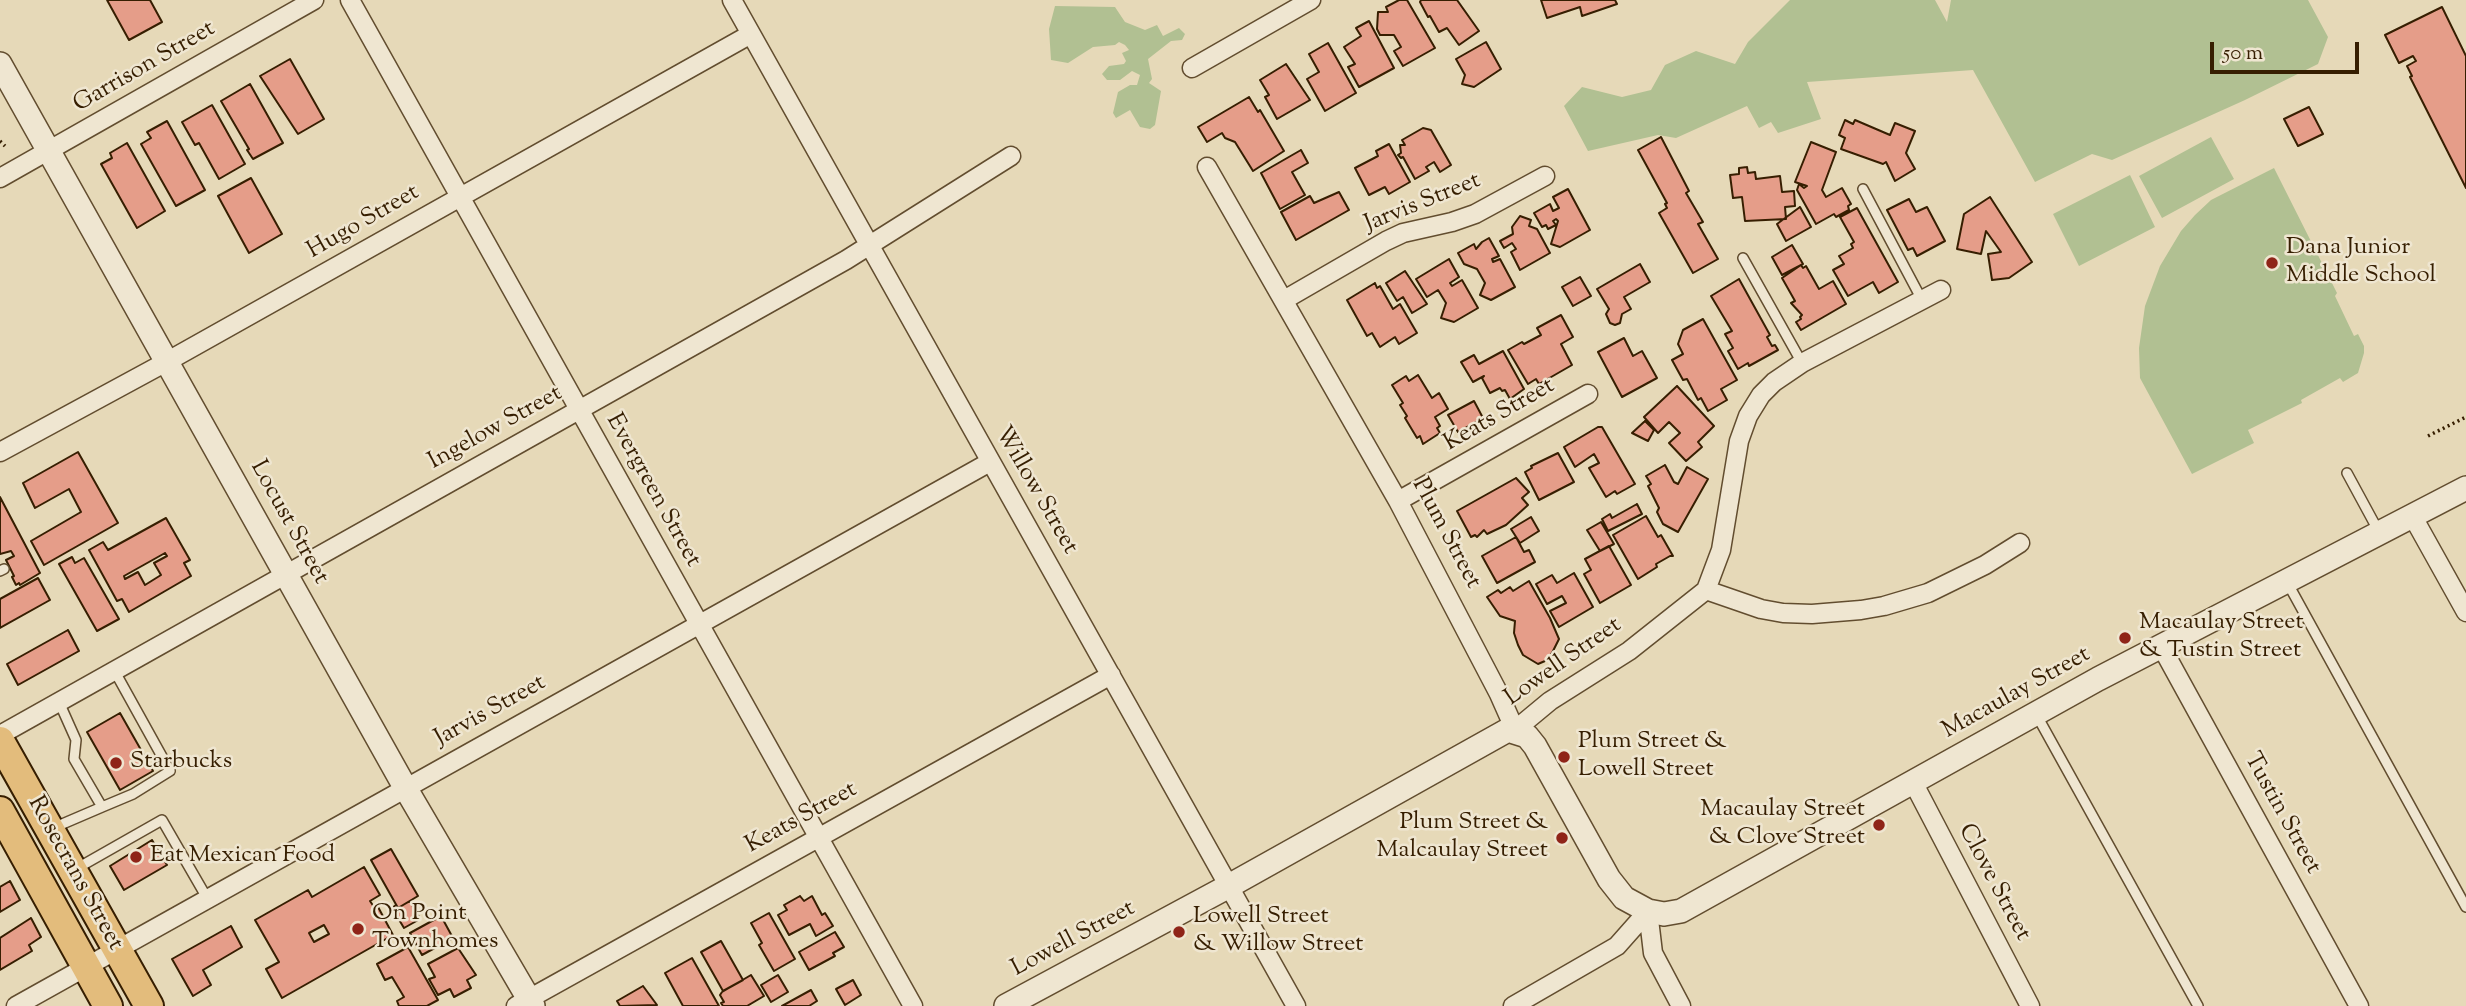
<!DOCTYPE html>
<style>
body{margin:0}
#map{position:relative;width:2466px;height:1006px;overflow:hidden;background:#e6d9b8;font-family:"Sorts Mill Goudy",serif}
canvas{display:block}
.scale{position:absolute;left:2210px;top:42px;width:149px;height:32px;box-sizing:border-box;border:4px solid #361e01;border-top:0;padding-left:9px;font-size:21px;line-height:24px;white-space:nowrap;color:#361e01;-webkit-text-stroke:5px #efe6d1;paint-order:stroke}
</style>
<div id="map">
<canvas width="2466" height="1006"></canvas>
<div class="scale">50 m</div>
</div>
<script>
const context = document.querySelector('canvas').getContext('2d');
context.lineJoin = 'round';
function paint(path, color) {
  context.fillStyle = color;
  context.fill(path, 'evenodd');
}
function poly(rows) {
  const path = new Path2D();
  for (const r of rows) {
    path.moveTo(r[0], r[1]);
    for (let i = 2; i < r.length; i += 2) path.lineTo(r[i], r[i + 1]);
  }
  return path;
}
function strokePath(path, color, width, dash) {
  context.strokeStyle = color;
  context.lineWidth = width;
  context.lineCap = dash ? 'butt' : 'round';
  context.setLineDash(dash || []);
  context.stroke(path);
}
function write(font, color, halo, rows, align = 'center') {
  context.font = font + ' "Sorts Mill Goudy",serif';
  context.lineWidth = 5;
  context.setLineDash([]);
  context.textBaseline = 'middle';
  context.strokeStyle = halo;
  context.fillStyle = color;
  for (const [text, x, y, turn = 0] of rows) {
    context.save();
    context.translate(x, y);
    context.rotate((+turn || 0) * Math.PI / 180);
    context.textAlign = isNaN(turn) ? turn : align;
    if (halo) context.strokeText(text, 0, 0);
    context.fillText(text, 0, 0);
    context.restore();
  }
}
const green = poly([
 [1790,0,1935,0,1947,22,1951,0,2308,0,2328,37,2318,64,2245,100,2112,160,2092,154,2035,182,1973,70,1807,82,1821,119,1778,133,1771,122,1759,128,1747,106,1676,138,1658,135,1588,151,1564,106,1582,87,1622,97,1651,90,1665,65,1696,51,1735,64,1748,42],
 [1055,6,1115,7,1125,22,1145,30,1157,25,1163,36,1179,28,1185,34,1182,40,1171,41,1148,59,1152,79,1149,83,1161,91,1155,125,1150,129,1140,127,1130,110,1116,118,1113,113,1118,92,1130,85,1137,85,1140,75,1132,71,1120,80,1107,80,1102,74,1109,66,1124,64,1126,61,1122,53,1129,50,1125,45,1119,42,1115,45,1093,47,1068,63,1051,60,1049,29],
 [2211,137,2234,179,2162,218,2139,176],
 [2274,168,2337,293,2335,296,2354,336,2358,334,2364,346,2364,353,2358,373,2343,382,2340,378,2301,400,2302,403,2248,430,2254,443,2192,474,2140,378,2139,348,2145,306,2160,266,2181,231,2195,215,2211,200],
 [2130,175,2155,227,2079,266,2053,214]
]);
const building = poly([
 [107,0,150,0,162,22,129,40,107,0],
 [1399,0,1407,0,1435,48,1403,66,1394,51,1401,47,1394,35,1380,35,1377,29,1378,12,1388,12,1386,7,1399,0],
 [1421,0,1457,0,1479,31,1459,45,1447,28,1439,32,1430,16,1428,17,1420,2,1421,0],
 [1541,0,1615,0,1617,4,1582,16,1580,7,1547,18,1541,0],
 [2442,7,2466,56,2466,188,2410,77,2412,76,2407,66,2416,61,2413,56,2399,63,2385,35,2442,7],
 [1369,21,1394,68,1359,87,1348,67,1355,64,1344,47,1361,36,1356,28,1369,21],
 [1486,42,1501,69,1474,87,1462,84,1465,75,1456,59,1486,42],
 [1328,43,1356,93,1325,111,1307,79,1319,72,1309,54,1328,43],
 [290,59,324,119,298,134,260,76,290,59],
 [1286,64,1310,100,1277,119,1265,97,1269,95,1260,80,1286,64],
 [250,84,283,143,253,159,247,150,249,149,221,101,250,84],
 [1249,97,1258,112,1260,110,1284,151,1253,171,1235,142,1225,138,1222,133,1207,142,1198,127,1249,97],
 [212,105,245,164,219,179,199,143,195,145,182,122,212,105],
 [2309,107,2323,134,2298,146,2284,119,2309,107],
 [1845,120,1853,124,1855,120,1890,135,1895,123,1915,131,1906,153,1915,169,1895,181,1886,162,1883,164,1841,149,1845,138,1839,135,1845,120],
 [167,121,205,190,176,206,141,144,151,138,147,132,167,121],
 [1423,128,1431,130,1451,165,1440,172,1434,162,1426,167,1429,171,1415,179,1403,157,1401,158,1398,155,1401,153,1400,145,1405,145,1402,140,1423,128],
 [1661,137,1689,191,1686,193,1703,222,1698,224,1718,259,1693,273,1659,213,1667,208,1665,204,1667,203,1638,150,1661,137],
 [1811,142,1836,152,1822,190,1826,197,1842,188,1851,204,1848,206,1849,210,1836,217,1834,214,1816,224,1797,190,1799,184,1804,188,1807,186,1795,182,1811,142],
 [127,143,165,211,137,228,101,164,112,158,110,153,127,143],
 [1389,144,1410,182,1389,194,1385,187,1369,195,1355,168,1378,156,1376,151,1389,144],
 [1301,150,1308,163,1292,172,1305,195,1280,209,1261,173,1301,150],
 [1747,167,1748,173,1755,172,1756,179,1780,176,1782,192,1794,191,1795,206,1785,207,1786,219,1745,221,1742,197,1733,198,1730,175,1739,174,1739,168,1747,167],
 [251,178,282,234,249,253,218,196,251,178],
 [1568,189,1590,230,1560,247,1551,244,1558,221,1556,219,1553,221,1556,225,1548,229,1546,225,1542,227,1534,213,1550,204,1553,211,1559,208,1553,197,1568,189],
 [1339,192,1349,210,1296,240,1281,212,1310,196,1314,203,1339,192],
 [1990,197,2032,262,2009,278,1992,280,1988,254,2001,252,1986,231,1981,254,1957,249,1964,214,1990,197],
 [1909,199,1916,212,1927,207,1945,241,1917,256,1913,248,1908,250,1887,210,1909,199],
 [1800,207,1811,227,1786,241,1777,224,1800,207],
 [1857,208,1898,282,1879,293,1873,282,1848,296,1833,270,1844,264,1839,256,1853,248,1851,244,1854,242,1840,217,1857,208],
 [1520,216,1531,220,1529,226,1537,229,1550,253,1520,270,1511,252,1516,249,1512,243,1504,248,1500,241,1513,234,1512,227,1520,216],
 [1489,238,1499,256,1492,259,1493,262,1500,259,1515,287,1491,300,1480,295,1485,283,1477,269,1464,264,1458,253,1474,244,1476,249,1482,242,1489,238],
 [1792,245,1803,264,1782,275,1772,257,1792,245],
 [1449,259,1459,277,1450,283,1452,286,1462,280,1478,308,1454,322,1441,318,1446,303,1438,290,1427,297,1416,279,1449,259],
 [1640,264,1650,282,1624,297,1631,309,1622,314,1620,323,1615,325,1610,323,1606,314,1609,309,1597,289,1640,264],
 [1801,265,1803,268,1806,266,1819,289,1833,281,1846,304,1801,330,1796,322,1801,319,1800,317,1802,315,1791,303,1795,301,1782,278,1801,265],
 [1405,271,1427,304,1412,313,1403,297,1397,301,1386,283,1405,271],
 [1580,277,1591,296,1573,306,1562,287,1580,277],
 [1739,279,1770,335,1767,337,1772,346,1775,345,1778,350,1749,366,1748,363,1738,369,1728,351,1733,348,1725,334,1732,331,1711,296,1739,279],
 [1375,283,1377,288,1380,286,1393,309,1400,304,1417,333,1399,344,1395,337,1380,347,1372,333,1367,336,1347,300,1375,283],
 [1561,315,1573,337,1561,344,1572,365,1539,384,1536,379,1528,384,1508,350,1522,342,1524,344,1541,335,1537,328,1561,315],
 [1703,319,1737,380,1721,389,1727,400,1708,411,1701,398,1698,400,1687,379,1683,380,1672,360,1683,354,1678,344,1683,330,1703,319],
 [1624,338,1633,356,1642,351,1657,378,1622,397,1598,352,1624,338],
 [1503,351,1524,389,1510,399,1505,390,1502,391,1500,388,1490,393,1482,378,1484,376,1473,382,1461,362,1474,355,1479,364,1503,351],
 [1418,375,1432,398,1439,393,1448,409,1435,417,1440,426,1437,428,1440,433,1423,444,1420,436,1417,438,1405,418,1407,416,1400,405,1403,403,1392,385,1406,376,1409,381,1418,375],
 [1677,386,1714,426,1698,442,1702,447,1686,461,1669,443,1680,433,1669,422,1658,433,1644,417,1677,386],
 [1474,401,1483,418,1458,432,1448,415,1474,401],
 [1645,421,1654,430,1648,441,1632,433,1645,421],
 [1598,427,1602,427,1635,484,1617,494,1615,491,1606,497,1589,468,1599,463,1594,454,1575,467,1564,447,1598,427],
 [78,452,118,523,44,565,31,541,81,512,69,489,35,508,23,483,78,452],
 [1558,453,1574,482,1539,500,1525,472,1532,468,1531,466,1558,453],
 [1665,465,1674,482,1678,484,1687,467,1708,479,1678,532,1663,524,1657,512,1659,508,1648,486,1651,484,1646,476,1665,465],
 [1516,478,1529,492,1522,498,1528,505,1506,525,1487,534,1484,530,1477,537,1475,535,1471,537,1457,511,1516,478],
 [0,497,40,573,20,585,19,583,16,585,12,577,14,576,6,560,14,556,11,551,0,554,0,497],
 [1637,504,1642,514,1608,531,1602,519,1610,514,1612,518,1637,504],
 [1646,516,1658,537,1661,535,1673,556,1670,556,1656,564,1657,567,1638,579,1613,535,1646,516],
 [1531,517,1539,531,1520,543,1511,529,1531,517],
 [166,518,190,560,184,563,191,576,129,612,122,599,117,601,89,550,103,542,108,550,166,518],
 [165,553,167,556,154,563,161,575,145,585,138,572,125,579,124,576,165,553],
 [1601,522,1614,544,1600,551,1587,530,1601,522],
 [1516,537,1524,552,1529,550,1535,562,1497,583,1482,556,1516,537],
 [1609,546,1631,585,1600,603,1584,574,1591,570,1585,559,1609,546],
 [72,557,75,563,84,558,119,619,97,631,59,564,72,557],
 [1574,573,1593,607,1559,627,1550,611,1566,603,1562,596,1547,604,1536,584,1552,575,1557,583,1574,573],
 [38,578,50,600,0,628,0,599,38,578],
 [1529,581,1550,618,1559,639,1552,653,1545,661,1538,664,1523,655,1518,645,1514,633,1515,621,1500,616,1487,597,1498,590,1501,593,1510,587,1513,591,1529,581],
 [68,630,79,651,18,685,7,664,68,630],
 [120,713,153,771,120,790,87,732,120,713],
 [152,840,167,865,124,890,110,866,152,840],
 [391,849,418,896,398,908,371,860,391,849],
 [364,867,380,895,370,901,374,907,377,905,393,935,282,998,266,969,279,962,255,920,308,890,312,897,364,867],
 [324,925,329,934,314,942,309,933,324,925],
 [10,881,20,900,0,912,0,887,10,881],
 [800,896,804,901,812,896,822,915,825,913,833,926,816,936,810,924,789,935,778,915,787,910,784,905,800,896],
 [410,901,420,919,404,928,392,908,396,905,398,908,410,901],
 [769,913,795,959,774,971,759,945,762,943,751,923,769,913],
 [441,916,453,938,422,955,410,933,441,916],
 [31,918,41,937,29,945,32,951,0,970,0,938,31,918],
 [231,926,242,947,203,970,211,985,193,996,172,959,231,926],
 [835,932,844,947,833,953,835,956,809,970,799,952,835,932],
 [721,941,743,980,723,991,701,952,721,941],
 [408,947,438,1000,427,1006,399,1006,397,1001,404,997,392,977,385,980,377,964,408,947],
 [458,948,476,975,467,980,471,988,454,997,450,989,438,995,429,979,435,977,428,964,458,948],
 [692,958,719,1006,683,1006,665,973,692,958],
 [751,975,764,996,747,1006,723,1006,721,1003,724,1002,720,995,722,992,751,975],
 [778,975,788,992,771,1002,761,985,778,975],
 [853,980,861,995,845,1005,836,989,853,980],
 [643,986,657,1005,620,1006,617,1001,643,986],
 [811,990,817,1001,809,1006,782,1006,811,990]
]);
const path = poly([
 [0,141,5,146],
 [2428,436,2466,417]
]);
const service = poly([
 [1863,189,1922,300],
 [1743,258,1802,363],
 [2347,473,2379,532],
 [0,571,4,569],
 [2287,582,2466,907],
 [2036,714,2198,1006],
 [102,807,133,794,170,771,114,670],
 [53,828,102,807,74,759,76,740,59,702],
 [74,870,162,820,207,898]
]);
const minor = poly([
 [350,0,913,1006],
 [732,0,1296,1006],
 [1192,68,1311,0],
 [1207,167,1398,501,1499,694,1515,730,1550,701,1629,651,1706,590,1721,550,1739,441,1748,416,1761,395,1774,382,1802,363,1941,290],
 [0,178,314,0],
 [1284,300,1386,241,1403,233,1452,222,1475,214,1545,176],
 [0,452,168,361,751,34],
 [1398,501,1588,394],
 [2413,517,2466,612],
 [1706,590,1761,609,1783,613,1812,614,1861,610,1884,606,1928,593,1985,565,2020,543],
 [2161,646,2359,1006],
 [0,735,846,260,1011,156],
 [1913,782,2030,1006],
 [1648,911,1653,953,1681,1006],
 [16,1006,990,462],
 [516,1006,1111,675],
 [1513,1006,1617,946,1648,911]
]);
const tertiary = poly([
 [0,64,406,789,533,1006],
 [1006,1006,1229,886,1508,730,1527,736,1535,746,1609,879,1624,898,1648,911,1664,914,1681,911,2098,679,2466,488]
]);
const primary = poly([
 [0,741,149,1006],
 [0,811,108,1006]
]);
const markers = [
 [2272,263,7,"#8f2418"],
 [2125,638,7,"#8f2418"],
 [1564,757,7,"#8f2418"],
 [116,763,7,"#8f2418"],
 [1879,825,7,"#8f2418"],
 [1562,838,7,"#8f2418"],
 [136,857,7,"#8f2418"],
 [358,929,7,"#8f2418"],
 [1179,932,7,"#8f2418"]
];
const streetNames = [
 ["Garrison Street",145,68,-30],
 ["Jarvis Street",1423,204,-22],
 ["Hugo Street",364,223,-30],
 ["Keats Street",1500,416,-30],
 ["Ingelow Street",496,429,-29],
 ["Evergreen Street",652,491,61],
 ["Willow Street",1035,491,60],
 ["Locust Street",288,523,61],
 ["Plum Street",1445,534,62],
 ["Lowell Street",1564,663,-35],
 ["Macaulay Street",2017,694,-29],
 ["Jarvis Street",491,712,-29],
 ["Tustin Street",2281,814,61],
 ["Keats Street",802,819,-29],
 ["Rosecrans Street",74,874,61],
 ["Clove Street",1993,883,62],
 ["Lowell Street",1074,940,-28]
];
const poiNames = [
 ["Dana Junior",2286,249],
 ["Middle School",2286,277],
 ["Macaulay Street",2139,624],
 ["& Tustin Street",2139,652],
 ["Plum Street &",1578,743],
 ["Lowell Street",1578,771],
 ["Starbucks",130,763],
 ["Macaulay Street",1865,811,"right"],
 ["& Clove Street",1865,839,"right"],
 ["Plum Street &",1548,824,"right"],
 ["Malcaulay Street",1548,852,"right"],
 ["Eat Mexican Food",150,857],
 ["On Point",372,915],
 ["Townhomes",372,943],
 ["Lowell Street",1193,918],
 ["& Willow Street",1193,946]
];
paint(green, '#b1c092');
paint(building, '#e59d89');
strokePath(building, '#361e01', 2);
strokePath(service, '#624d2f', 12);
strokePath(minor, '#624d2f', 21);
strokePath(tertiary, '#624d2f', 26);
strokePath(primary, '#361e01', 32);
strokePath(path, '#361e01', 3.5, [2, 3.5]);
strokePath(service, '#efe6d1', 9);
strokePath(minor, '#efe6d1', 18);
strokePath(tertiary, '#efe6d1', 23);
strokePath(primary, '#e3bc7c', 28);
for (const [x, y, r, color] of markers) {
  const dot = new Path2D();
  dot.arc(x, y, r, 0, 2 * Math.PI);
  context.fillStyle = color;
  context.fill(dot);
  strokePath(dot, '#efe6d1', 2.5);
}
write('24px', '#361e01', '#efe6d1', streetNames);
write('24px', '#361e01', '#efe6d1', poiNames, 'left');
</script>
